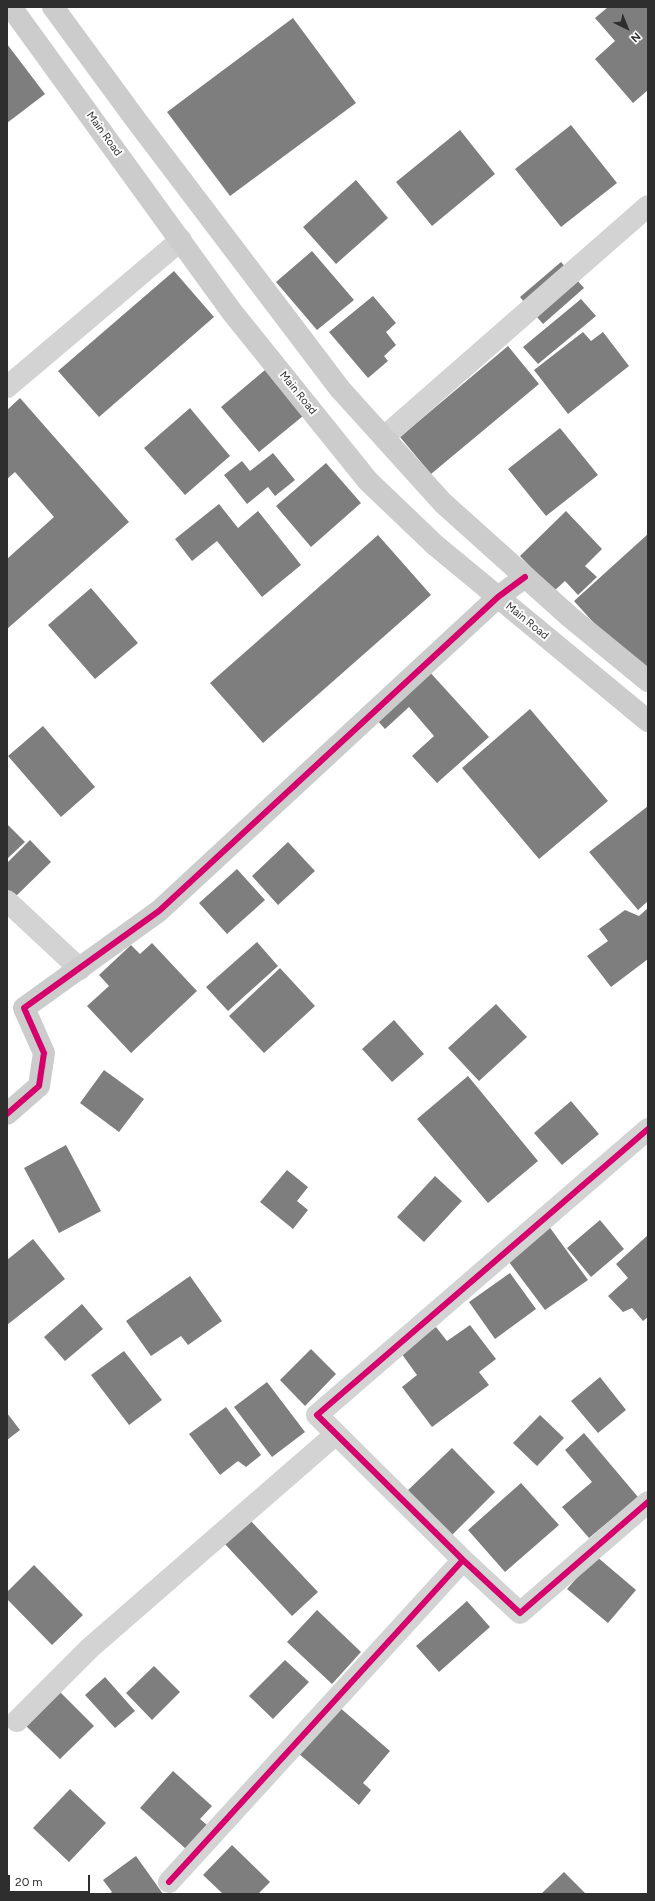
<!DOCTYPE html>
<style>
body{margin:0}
#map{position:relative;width:655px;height:1901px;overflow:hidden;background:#fff;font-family:Figtree,sans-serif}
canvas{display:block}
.frame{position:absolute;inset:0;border:8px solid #2e2e2e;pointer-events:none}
.north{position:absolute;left:607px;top:8px;width:40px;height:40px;-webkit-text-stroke:3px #fff;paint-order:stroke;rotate:137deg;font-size:11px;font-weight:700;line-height:16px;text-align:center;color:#2e2e2e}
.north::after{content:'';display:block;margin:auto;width:14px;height:18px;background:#2e2e2e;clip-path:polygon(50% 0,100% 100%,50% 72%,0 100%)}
.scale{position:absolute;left:8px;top:1875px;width:82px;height:18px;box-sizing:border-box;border:2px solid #2e2e2e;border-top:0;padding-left:5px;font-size:12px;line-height:14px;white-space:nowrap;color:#2e2e2e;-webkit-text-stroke:3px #fff;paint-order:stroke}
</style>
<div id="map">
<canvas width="655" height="1901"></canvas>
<div class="frame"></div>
<div class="north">N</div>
<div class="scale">20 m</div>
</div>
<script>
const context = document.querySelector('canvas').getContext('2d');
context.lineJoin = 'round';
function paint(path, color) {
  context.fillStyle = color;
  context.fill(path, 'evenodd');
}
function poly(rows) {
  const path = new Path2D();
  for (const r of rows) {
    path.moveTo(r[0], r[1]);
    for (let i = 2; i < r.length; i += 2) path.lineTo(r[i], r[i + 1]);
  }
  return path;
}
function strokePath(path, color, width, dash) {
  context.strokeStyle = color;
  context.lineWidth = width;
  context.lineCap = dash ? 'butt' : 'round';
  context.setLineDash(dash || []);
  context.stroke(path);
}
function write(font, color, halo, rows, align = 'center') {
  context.font = font + ' Figtree,sans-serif';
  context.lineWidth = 4;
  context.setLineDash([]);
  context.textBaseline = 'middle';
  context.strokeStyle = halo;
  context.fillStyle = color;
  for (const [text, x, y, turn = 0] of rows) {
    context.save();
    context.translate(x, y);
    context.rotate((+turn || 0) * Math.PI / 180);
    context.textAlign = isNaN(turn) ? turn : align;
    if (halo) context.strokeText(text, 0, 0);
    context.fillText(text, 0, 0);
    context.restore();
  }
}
const building = poly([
 [608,7,648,7,648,90,633,103,595,59,615,41,595,18],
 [293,18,356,103,230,196,167,112],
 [7,44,45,94,7,123],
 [571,125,617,183,561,227,515,169],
 [460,130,495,174,432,226,396,182],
 [356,180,388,218,336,264,303,227],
 [312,251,354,300,317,330,276,282],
 [561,262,584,288,543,324,520,297],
 [174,271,214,317,99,417,58,371],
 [373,296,396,323,386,332,396,345,384,356,388,361,368,378,329,332],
 [581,299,596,316,538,364,523,347],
 [583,332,591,341,603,332,629,366,568,414,534,370],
 [508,346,539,384,431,474,400,437],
 [265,370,303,416,259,452,221,407],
 [20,398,129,522,7,629,7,556,8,558,54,517,15,472,7,479,7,410],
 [190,408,230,456,185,495,144,448],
 [560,428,598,475,546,516,508,469],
 [273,453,295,480,275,496,268,487,247,504,224,475,242,461,250,471],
 [326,463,361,503,311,547,276,506],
 [219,504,238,528,258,511,301,565,262,597,217,541,192,561,175,539],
 [566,511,602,549,585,566,597,577,578,595,565,581,554,591,520,556],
 [648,534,648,667,640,674,574,601],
 [378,535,431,595,263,743,210,683],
 [91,588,138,643,95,679,48,625],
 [427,669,489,737,437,783,412,756,434,736,409,707,385,729,374,717],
 [530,709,608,801,539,859,462,768],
 [43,726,95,787,61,817,8,756],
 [648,806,648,901,638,910,589,852],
 [7,824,25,842,7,859],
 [30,840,51,862,15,897,7,889,7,863],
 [288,842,315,871,278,905,252,876],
 [237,869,265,900,227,934,199,903],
 [648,908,648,959,611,987,587,956,608,941,599,929,625,910,639,916],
 [257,942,278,966,228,1011,206,987],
 [152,943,197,991,131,1053,87,1006,109,986,99,975,131,945,140,954],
 [280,968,315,1006,264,1053,229,1016],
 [496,1004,527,1037,479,1081,448,1048],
 [394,1020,424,1054,392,1082,362,1049],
 [104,1070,144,1099,119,1132,80,1103],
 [468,1076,538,1161,488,1203,417,1119],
 [571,1101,599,1134,562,1165,534,1133],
 [66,1145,101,1211,59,1233,24,1168],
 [287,1170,308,1187,297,1201,308,1210,293,1229,260,1202],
 [435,1176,462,1201,424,1242,397,1217],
 [600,1220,624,1249,591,1277,567,1248],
 [548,1225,588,1280,545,1310,506,1258],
 [648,1235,648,1317,643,1321,632,1308,623,1312,608,1296,628,1278,616,1264],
 [33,1239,65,1279,7,1325,7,1260],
 [510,1273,536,1309,495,1339,469,1302],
 [190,1276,222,1321,188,1345,181,1336,151,1356,126,1321],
 [82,1304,103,1329,65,1361,44,1337],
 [470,1325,496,1359,479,1372,489,1385,432,1427,402,1387,417,1375,401,1353,436,1327,447,1341],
 [311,1349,336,1374,305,1406,280,1380],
 [124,1351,162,1400,129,1425,91,1375],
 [600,1377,626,1410,598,1433,571,1401],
 [267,1382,305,1432,272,1457,234,1407],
 [226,1407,261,1455,246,1467,238,1461,220,1475,189,1434],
 [7,1413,20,1430,7,1440],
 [540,1415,564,1438,537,1466,513,1443],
 [584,1433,638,1497,589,1538,562,1507,592,1482,565,1450],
 [452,1448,495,1492,449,1538,405,1493],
 [521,1483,559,1525,505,1572,468,1530],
 [249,1519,318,1592,292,1616,224,1543],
 [596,1556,636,1590,608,1623,567,1589],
 [34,1565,83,1615,52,1645,7,1599,7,1592],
 [467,1601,490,1627,439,1672,416,1646],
 [317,1610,361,1652,332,1684,287,1642],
 [285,1660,309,1682,273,1719,249,1696],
 [154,1666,180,1692,152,1720,126,1693],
 [105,1677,135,1711,115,1728,85,1695],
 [59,1691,94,1726,60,1759,25,1725],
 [338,1706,390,1751,363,1783,371,1790,359,1805,298,1753],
 [173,1771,212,1806,200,1819,207,1825,186,1849,140,1808],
 [70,1789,106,1823,69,1862,33,1828],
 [232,1845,270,1882,258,1894,223,1894,203,1875],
 [136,1856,163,1894,109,1894,112,1892,103,1880],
 [564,1872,586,1894,541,1894]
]);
const street = poly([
 [7,387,181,240],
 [384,437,648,206],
 [7,901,80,969],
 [648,1129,317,1415,463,1560,520,1613,648,1502],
 [17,1721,91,1647,336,1434],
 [169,1882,463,1560]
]);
const secondary = poly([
 [11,7,232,312,368,481,435,545,648,721],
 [53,7,136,120,340,389,443,503,570,617,648,681],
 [7,1114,39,1086,44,1053,24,1008,159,911,498,597,525,577]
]);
const cycleway = poly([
 [7,1114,39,1086,44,1053,24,1008,159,911,498,597,525,577],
 [648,1129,317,1415,463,1560,520,1613,648,1502],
 [169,1882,463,1560]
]);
const streetNames = [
 ["Main Road",104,134,54],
 ["Main Road",298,393,51],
 ["Main Road",527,621,39]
];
paint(building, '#7e7e7e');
strokePath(street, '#d3d3d3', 22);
strokePath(secondary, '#ccc', 22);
strokePath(cycleway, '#d6006c', 6);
write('11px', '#2e2e2e', '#fff', streetNames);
</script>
